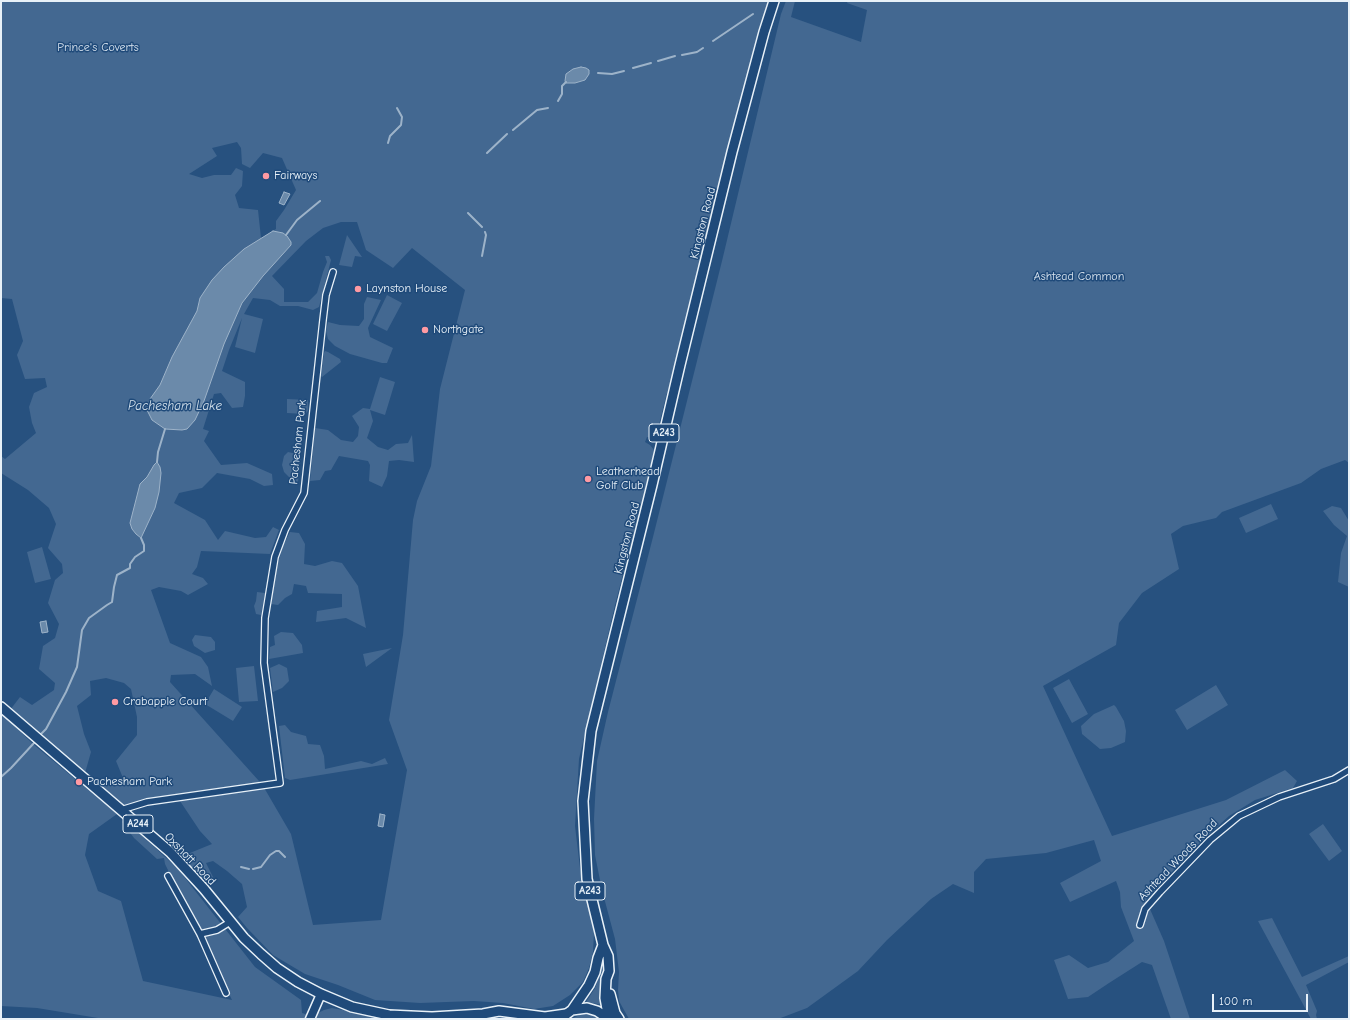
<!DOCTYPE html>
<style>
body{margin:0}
#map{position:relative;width:1350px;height:1020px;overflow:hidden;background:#27517f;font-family:"Comic Neue",sans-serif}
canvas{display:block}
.frame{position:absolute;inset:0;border:2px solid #e8f1f8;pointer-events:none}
.scale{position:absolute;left:1212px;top:994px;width:96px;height:18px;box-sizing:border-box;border:2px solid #e8f1f8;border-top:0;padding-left:5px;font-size:12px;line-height:14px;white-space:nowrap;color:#e8f1f8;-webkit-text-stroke:3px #1f4a7a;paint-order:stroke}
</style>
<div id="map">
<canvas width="1350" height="1020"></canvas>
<div class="frame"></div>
<div class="scale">100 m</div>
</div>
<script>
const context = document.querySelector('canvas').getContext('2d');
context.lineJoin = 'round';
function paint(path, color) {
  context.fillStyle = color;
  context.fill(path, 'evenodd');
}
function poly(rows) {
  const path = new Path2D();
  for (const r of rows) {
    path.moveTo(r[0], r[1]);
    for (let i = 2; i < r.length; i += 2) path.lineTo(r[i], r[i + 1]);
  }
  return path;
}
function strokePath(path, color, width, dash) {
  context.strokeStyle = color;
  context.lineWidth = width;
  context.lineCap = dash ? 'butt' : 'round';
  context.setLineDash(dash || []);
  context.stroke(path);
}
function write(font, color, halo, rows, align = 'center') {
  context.font = font + ' "Comic Neue",sans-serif';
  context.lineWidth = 3;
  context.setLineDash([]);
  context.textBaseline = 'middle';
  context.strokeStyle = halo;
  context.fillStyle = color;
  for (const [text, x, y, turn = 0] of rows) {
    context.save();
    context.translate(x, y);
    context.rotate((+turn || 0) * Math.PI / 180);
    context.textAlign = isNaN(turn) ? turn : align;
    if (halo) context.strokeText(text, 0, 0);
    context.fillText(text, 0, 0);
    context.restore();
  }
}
const green = poly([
 [1,1,768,1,709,224,673,376,666,396,657,433,651,438,647,437,645,442,650,445,654,450,650,469,615,605,579,759,575,826,580,868,591,916,594,932,593,952,589,968,583,982,570,995,553,1006,534,1009,503,1003,474,1001,420,1003,375,1000,338,985,305,974,273,955,247,928,238,917,247,907,242,884,227,871,213,861,206,863,214,879,206,884,180,857,212,844,200,831,180,801,180,794,124,806,100,785,123,778,116,761,137,735,137,717,131,689,124,683,106,678,90,681,91,695,77,706,84,734,91,752,85,773,10,710,20,697,32,705,54,690,55,683,39,669,43,646,55,638,59,624,48,603,55,580,63,573,62,564,48,548,56,524,49,508,28,490,1,473,1,456,5,459,36,433,32,423,29,407,34,393,47,387,45,378,25,379,17,355,23,341,12,299,1,298],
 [237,142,241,148,242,164,250,168,263,153,282,158,296,190,284,210,276,221,276,229,261,238,258,210,239,208,235,195,242,186,243,171,236,168,231,175,214,175,202,178,189,174,217,156,212,148],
 [341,222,357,222,366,250,393,268,412,248,465,290,440,389,431,466,417,501,413,520,403,635,389,720,407,770,381,920,313,925,291,834,266,791,259,781,170,682,171,675,195,674,212,686,208,667,201,657,170,643,151,590,159,587,181,591,188,595,208,584,203,578,192,574,197,567,201,551,270,554,279,530,273,527,266,537,255,538,225,531,218,540,205,520,174,503,179,493,202,488,217,473,250,479,264,486,273,485,272,474,247,463,221,465,204,441,209,431,203,429,214,394,221,393,232,408,243,407,245,396,245,382,222,371,229,350,242,318,235,347,255,353,263,319,244,314,253,298,270,300,280,306,298,306,313,310,319,307,331,260,329,256,325,256,327,262,323,272,317,293,308,302,284,302,284,289,272,276,306,241,323,228],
 [786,1,795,1,791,17,861,42,867,10,847,3,848,1,1349,1,1349,463,1345,460,1321,469,1301,483,1222,512,1216,518,1183,526,1171,534,1179,569,1142,593,1119,623,1116,645,1043,686,1112,836,1226,800,1285,770,1297,781,1293,788,1255,800,1229,816,1193,849,1146,900,1164,941,1190,1019,1171,1019,1152,965,1142,962,1109,983,1088,997,1068,999,1054,960,1069,955,1088,968,1108,962,1134,941,1121,907,1120,892,1116,881,1070,902,1060,883,1101,861,1094,840,1046,853,986,859,974,872,974,893,953,884,931,899,887,940,858,971,807,1008,778,1019,629,1019,619,1001,618,990,619,972,615,939,602,890,595,855,594,819,597,761,608,712,653,537,722,261,781,14],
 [347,235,362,257,355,256,352,267,339,265],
 [387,295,402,303,387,331,373,324],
 [367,297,381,300,368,328,370,337,393,348,387,363,382,363,350,354,335,346,328,339,326,331,328,322,340,325,359,326,364,319,364,304],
 [325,351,328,352,340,359,341,362,322,377,321,376,324,353],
 [380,377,395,382,385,415,370,410,373,421,367,438,378,447,388,450,396,444,408,443,412,435,414,462,399,460,389,461,387,476,382,487,369,481,370,465,368,461,339,456,331,470,325,471,320,480,310,481,315,428,328,430,341,440,353,442,358,436,359,427,352,416,363,408,370,409],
 [287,399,308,400,308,411,305,414,287,413],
 [288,452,301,455,298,482,293,481,284,472,282,465,284,456],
 [1271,504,1278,519,1246,533,1239,518],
 [1332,506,1341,508,1349,521,1349,587,1338,582,1341,553,1347,536,1334,525,1323,511],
 [290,532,299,533,305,544,304,564,315,566,332,561,342,563,358,586,366,628,346,618,316,622,317,611,342,607,342,594,308,593,306,586,294,584,292,594,285,598,278,605,271,604,274,577,283,546],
 [42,547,51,579,35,583,27,552],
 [257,592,265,593,261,615,256,614,254,606,256,601],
 [281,632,293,633,302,645,303,653,269,659,270,647,275,645,274,636],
 [195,635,211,637,215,642,215,650,205,653,194,646,192,640],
 [392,648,366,667,363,654],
 [279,664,287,668,289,681,282,688,273,692,270,668],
 [254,666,258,701,239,702,236,668],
 [1069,679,1088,714,1072,723,1053,688],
 [1216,685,1228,705,1187,730,1175,710],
 [214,689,242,707,233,721,205,704],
 [1114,705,1116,707,1124,721,1126,731,1125,742,1111,748,1100,749,1082,734,1081,726,1094,714],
 [1,713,33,744,117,814,89,834,85,855,98,891,121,901,143,981,232,1000,165,864,164,858,157,859,134,838,122,822,124,819,178,869,255,967,301,1000,302,1013,315,1017,318,1013,324,1010,332,1008,393,1019,104,1019,37,1008,1,1006],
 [285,725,291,732,306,736,308,744,320,745,324,756,325,769,361,761,372,764,385,758,388,764,290,780,285,778,279,726],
 [1323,824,1342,851,1329,861,1309,834],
 [1272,918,1302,977,1349,956,1349,962,1306,985,1317,1011,1316,1015,1317,1019,1311,1019,1258,921],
 [602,958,604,958,601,998,603,1005,592,1003,586,1002,595,988,600,975],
 [590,1014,603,1019,571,1019,580,1015]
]);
const water = poly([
 [581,67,586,68,589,70,589,74,585,80,575,83,566,83,565,81,566,74,573,69,581,67],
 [284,192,290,194,284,205,279,203,284,192],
 [273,231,283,233,287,236,291,242,291,245,263,276,242,303,224,344,204,401,195,420,187,429,182,430,165,429,152,420,147,410,150,399,160,385,172,357,197,311,200,298,212,280,224,267,244,249,273,231],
 [157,462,160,467,161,473,159,492,155,508,141,538,136,534,132,529,130,523,140,484,147,477,154,465,157,462],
 [46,621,48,632,42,633,40,622,46,621],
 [380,814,385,815,383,827,378,826,380,814]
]);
const stream = poly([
 [713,41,753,14],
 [682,55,697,52,703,48],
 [658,61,675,56],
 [633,68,651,63],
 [598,73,612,74,624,71],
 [558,101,562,94,562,86,566,82],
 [513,130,537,110,548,108],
 [388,143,390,136,401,125,402,117,397,108],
 [487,153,507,134],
 [468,213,482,227],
 [286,235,297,220,320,201],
 [482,256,486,235,485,232],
 [157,462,158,452,165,429],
 [41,734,46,729,66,692,77,667,82,630,89,618,107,605,112,602,114,587,117,575,130,568,130,564,135,557,144,551,144,545,141,538],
 [1,777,11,768,34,743],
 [241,867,249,869],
 [253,869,261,867,270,855,276,851,279,851,285,857]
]);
const minor = poly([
 [121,810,147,802,280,783,264,663,265,618,275,557,285,530,304,493,323,320,326,295,333,272],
 [168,876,200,934,226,993],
 [1140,925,1145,909,1160,892,1210,840,1239,816,1279,797,1334,779,1349,770],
 [200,934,217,930,230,922]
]);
const secondary = poly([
 [310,1019,321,994]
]);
const primary = poly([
 [1,707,170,852,204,889,244,938,261,954,277,968,298,982,321,994,352,1007,389,1015,432,1017,483,1014,499,1011,545,1017,566,1014]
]);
const trunk = poly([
 [610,994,615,1013,619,1019],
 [572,1010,589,985,595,972,598,958,603,945],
 [560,1019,572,1010,587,1008,597,1011,609,1019],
 [612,1019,607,1009,605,998,606,979,609,971,608,956,603,945,587,879,583,801,591,731,652,485,680,365,732,152,764,32,774,1]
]);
const markers = [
 [266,176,4,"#ff9aa2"],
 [358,289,4,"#ff9aa2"],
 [425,330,4,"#ff9aa2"],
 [588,479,4,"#ff9aa2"],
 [115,702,4,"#ff9aa2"],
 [79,782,4,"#ff9aa2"]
];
const shields = [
 [664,433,30],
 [138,824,30],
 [590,891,30]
];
const shieldNames = [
 ["A243",664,433],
 ["A244",138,824],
 ["A243",590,891]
];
const parkNames = [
 ["Prince's Coverts",98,48],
 ["Ashtead Common",1079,277]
];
const poiNames = [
 ["Fairways",274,176],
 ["Laynston House",366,289],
 ["Northgate",433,330],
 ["Leatherhead",596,472],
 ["Golf Club",596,486],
 ["Crabapple Court",123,702],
 ["Pachesham Park",87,782]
];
const streetNames = [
 ["Kingston Road",703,223,-76],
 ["Pachesham Park",298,442,-84],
 ["Kingston Road",627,538,-76],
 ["Oxshott Road",190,859,46],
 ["Ashtead Woods Road",1178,860,-46]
];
const waterNames = [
 ["Pachesham Lake",175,406]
];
paint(green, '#436891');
paint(water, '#6b8aaa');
strokePath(water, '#9db3c9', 1);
strokePath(stream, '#9db3c9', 2);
strokePath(minor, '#e8f1f8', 8);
strokePath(secondary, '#e8f1f8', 11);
strokePath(primary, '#e8f1f8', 12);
strokePath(trunk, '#e8f1f8', 12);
strokePath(minor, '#1f4a7a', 5.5);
strokePath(secondary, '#1f4a7a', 8);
strokePath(primary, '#1f4a7a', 9);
strokePath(trunk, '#1f4a7a', 9);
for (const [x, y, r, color] of markers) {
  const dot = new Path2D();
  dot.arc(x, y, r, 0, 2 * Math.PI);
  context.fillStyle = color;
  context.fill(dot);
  strokePath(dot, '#1f4a7a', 1.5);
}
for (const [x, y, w] of shields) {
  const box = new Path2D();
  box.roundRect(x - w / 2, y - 9, w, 18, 3);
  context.fillStyle = '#1f4a7a';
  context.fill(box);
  strokePath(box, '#e8f1f8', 1);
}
write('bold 11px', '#e8f1f8', null, shieldNames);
write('12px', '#d8e3ee', '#1f4a7a', parkNames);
write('12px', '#e8f1f8', '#1f4a7a', poiNames, 'left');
write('12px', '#e8f1f8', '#1f4a7a', streetNames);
write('italic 13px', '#d5e2ec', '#1f4a7a', waterNames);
</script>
